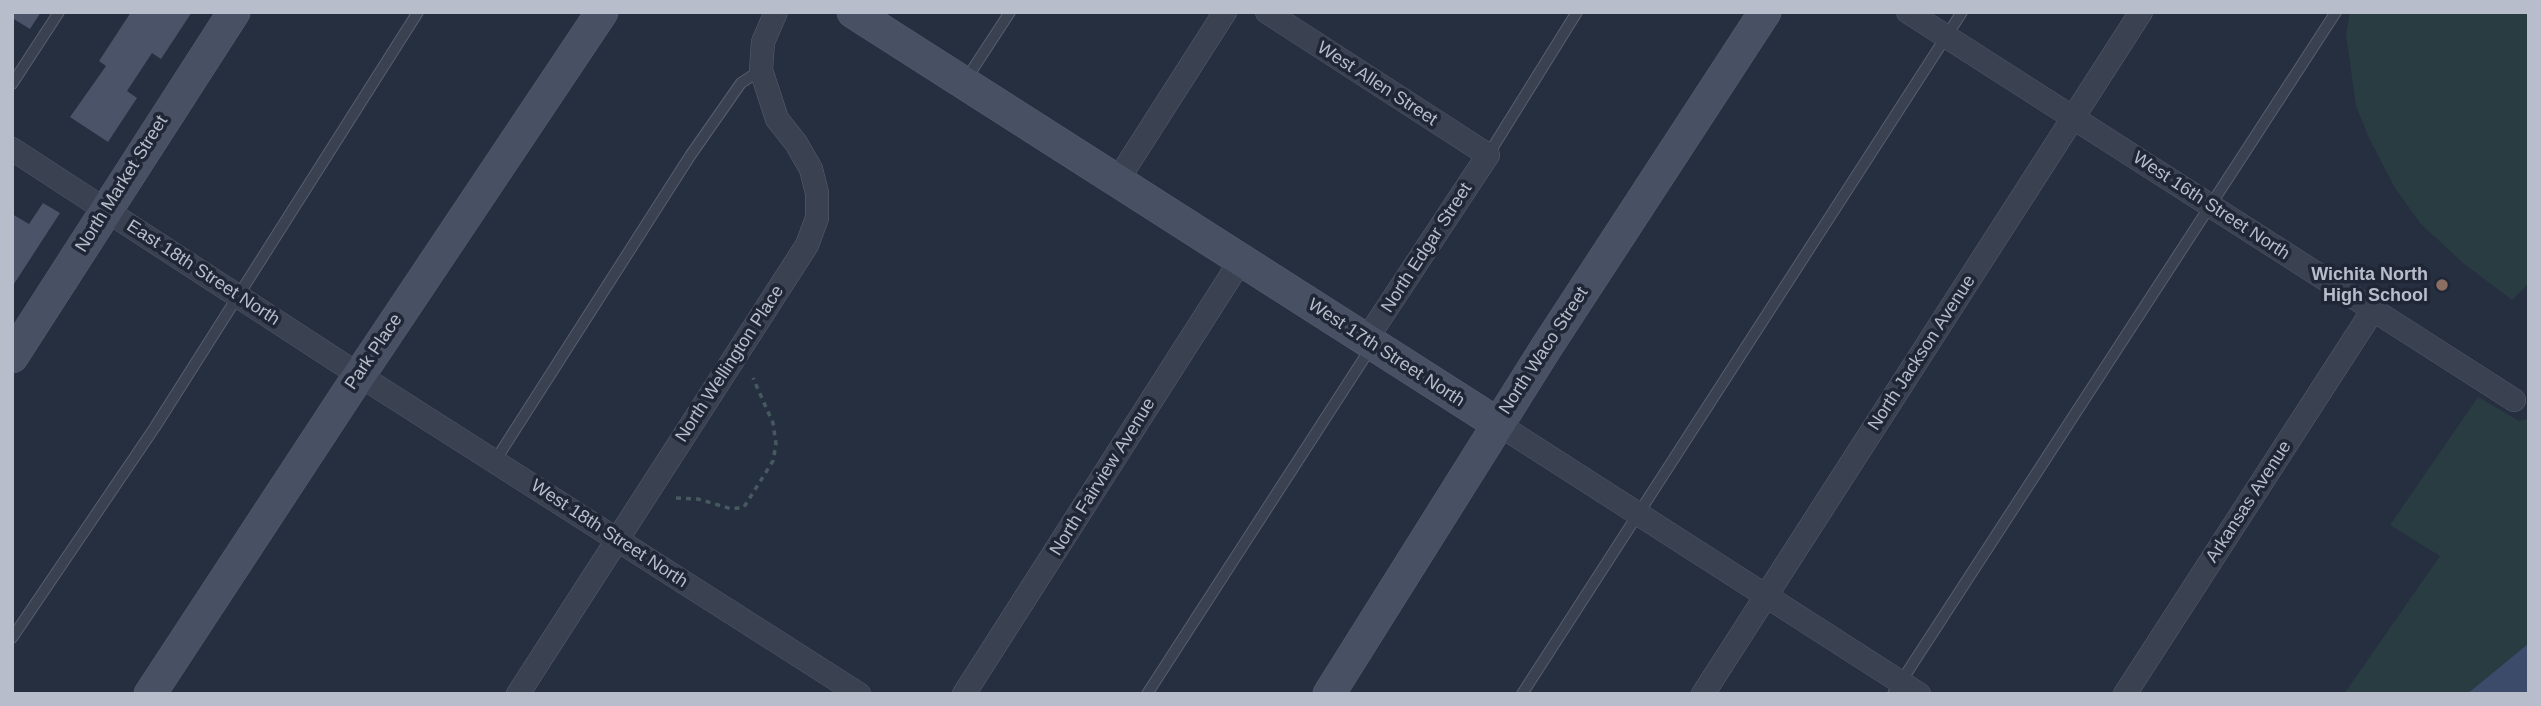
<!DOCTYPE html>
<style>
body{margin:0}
#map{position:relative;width:2541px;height:706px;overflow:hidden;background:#262f40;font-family:Arial,sans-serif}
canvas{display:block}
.frame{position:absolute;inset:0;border:14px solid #b7bdcb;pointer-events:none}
</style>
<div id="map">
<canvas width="2541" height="706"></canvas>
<div class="frame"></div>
</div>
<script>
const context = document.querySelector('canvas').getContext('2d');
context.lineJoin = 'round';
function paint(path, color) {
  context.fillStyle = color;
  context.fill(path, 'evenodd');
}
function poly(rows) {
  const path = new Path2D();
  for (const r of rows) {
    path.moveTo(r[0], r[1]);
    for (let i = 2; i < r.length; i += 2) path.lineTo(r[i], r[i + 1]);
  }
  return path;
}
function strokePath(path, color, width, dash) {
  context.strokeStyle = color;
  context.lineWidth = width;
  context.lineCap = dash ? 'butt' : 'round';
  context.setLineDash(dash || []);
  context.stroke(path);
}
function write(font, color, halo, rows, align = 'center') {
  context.font = font + ' Arial,sans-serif';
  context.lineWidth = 7;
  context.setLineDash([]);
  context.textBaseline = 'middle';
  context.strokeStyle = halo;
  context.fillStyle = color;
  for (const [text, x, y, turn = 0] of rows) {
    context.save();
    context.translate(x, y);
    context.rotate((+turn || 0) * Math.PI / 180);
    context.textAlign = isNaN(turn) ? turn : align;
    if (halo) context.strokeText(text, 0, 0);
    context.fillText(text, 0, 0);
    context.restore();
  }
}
const green = poly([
 [2350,12,2529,12,2529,283,2512,300,2463,263,2420,223,2395,188,2369,138,2356,106,2346,34],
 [2478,397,2519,421,2529,419,2529,643,2467,694,2344,694,2440,556,2390,525]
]);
const water = poly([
 [2529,643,2529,694,2467,694]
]);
const building = poly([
 [12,12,41,12,30,29,12,18],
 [131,12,192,12,161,59,152,53,127,91,137,98,108,142,70,117,106,66,99,61],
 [43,203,60,213,12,287,12,214,29,224]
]);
const path = poly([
 [676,498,698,499,732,509,744,507,773,461,776,444,773,423,753,378]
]);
const lane = poly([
 [965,81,1010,12],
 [12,84,59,12],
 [1488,155,1577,12],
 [495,461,690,156,741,83,761,70],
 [12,638,155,427,418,12],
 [1147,694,1372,346],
 [1522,694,1962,12],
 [1893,694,2336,12]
]);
const street = poly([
 [1267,12,1488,155,1366,340],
 [1908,12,2514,400],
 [12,149,359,375,859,694],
 [1117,181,1225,12],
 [1498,424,1919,694],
 [518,694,807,245,817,218,817,193,811,169,796,143,777,119,761,70,763,42,776,12],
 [964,694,1241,260],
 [1703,694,2141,12],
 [2125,694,2373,310]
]);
const secondary = poly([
 [853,12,1498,424],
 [12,357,234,12],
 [150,694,348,392,602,12],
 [1329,694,1546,348,1765,12]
]);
const markers = [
 [2442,285,7,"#8d6e63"]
];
const streetNames = [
 ["West Allen Street",1377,84,33],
 ["North Market Street",122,184,-58],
 ["West 16th Street North",2211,206,33],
 ["North Edgar Street",1427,248,-57],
 ["East 18th Street North",203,273,33],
 ["North Waco Street",1544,351,-57],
 ["Park Place",374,352,-56],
 ["West 17th Street North",1386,353,33],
 ["North Jackson Avenue",1922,353,-57],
 ["North Wellington Place",730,364,-57],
 ["North Fairview Avenue",1103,477,-58],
 ["Arkansas Avenue",2249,502,-57],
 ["West 18th Street North",609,534,33]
];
const poiNames = [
 ["Wichita North",2428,275],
 ["High School",2428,296]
];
paint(green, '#283c41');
paint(water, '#3c4b69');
paint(building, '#4a5367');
strokePath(lane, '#585f6e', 12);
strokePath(street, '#585f6e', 24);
strokePath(secondary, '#585f6e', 33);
strokePath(path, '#46595e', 3.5, [5, 5]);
strokePath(lane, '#3a4150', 10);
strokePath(street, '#3a4150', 23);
strokePath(secondary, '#485063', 32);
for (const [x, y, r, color] of markers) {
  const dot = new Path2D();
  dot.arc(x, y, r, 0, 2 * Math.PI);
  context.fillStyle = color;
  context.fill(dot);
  strokePath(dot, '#1f2635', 2.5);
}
write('18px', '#b7bdcb', '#1f2635', streetNames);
write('bold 18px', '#b7bdcb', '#1f2635', poiNames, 'right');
</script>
